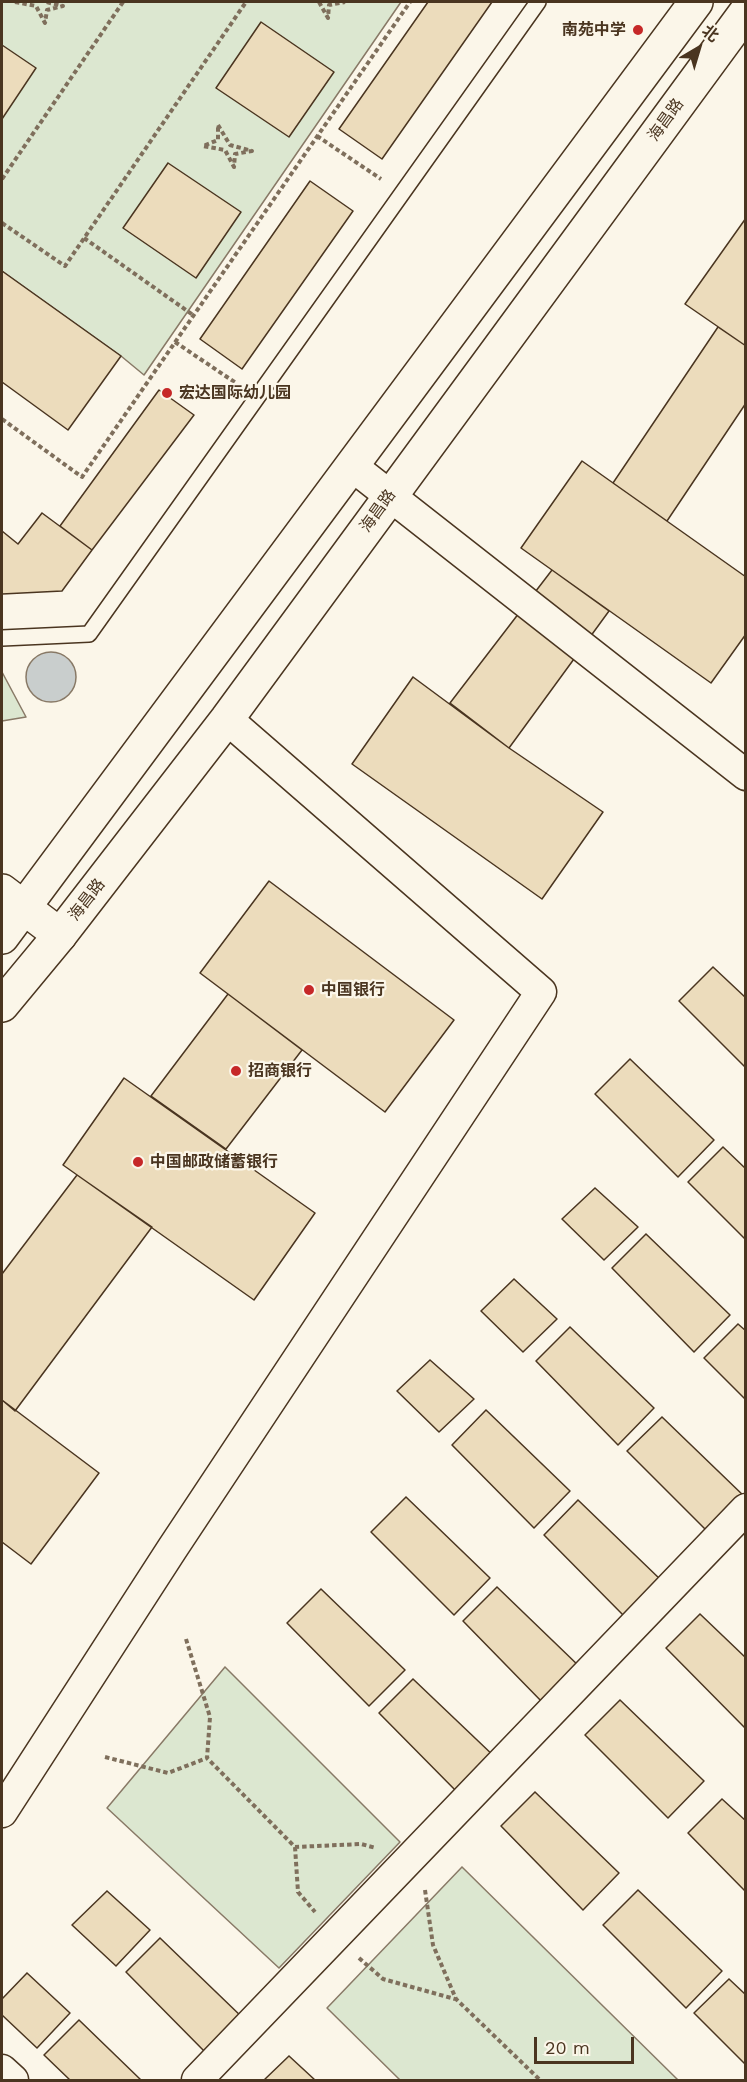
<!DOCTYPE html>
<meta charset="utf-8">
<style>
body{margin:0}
#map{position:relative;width:747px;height:2082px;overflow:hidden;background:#fbf6e9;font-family:"Work Sans","Noto Sans SC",sans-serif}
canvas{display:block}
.frame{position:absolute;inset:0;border:3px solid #4a3520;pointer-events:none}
.north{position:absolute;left:669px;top:18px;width:60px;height:60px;-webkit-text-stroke:4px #fbf6e9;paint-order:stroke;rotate:38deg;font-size:16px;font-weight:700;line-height:24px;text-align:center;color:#4a3520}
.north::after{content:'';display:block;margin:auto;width:21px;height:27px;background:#4a3520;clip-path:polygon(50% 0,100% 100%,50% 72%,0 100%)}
.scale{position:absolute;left:534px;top:2037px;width:100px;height:27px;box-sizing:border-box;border:3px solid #4a3520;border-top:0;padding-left:8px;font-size:18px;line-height:21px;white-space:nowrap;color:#4a3520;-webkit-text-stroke:4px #fbf6e9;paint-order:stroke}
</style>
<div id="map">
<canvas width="747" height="2082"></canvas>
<div class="frame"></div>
<div class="north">北</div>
<div class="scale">20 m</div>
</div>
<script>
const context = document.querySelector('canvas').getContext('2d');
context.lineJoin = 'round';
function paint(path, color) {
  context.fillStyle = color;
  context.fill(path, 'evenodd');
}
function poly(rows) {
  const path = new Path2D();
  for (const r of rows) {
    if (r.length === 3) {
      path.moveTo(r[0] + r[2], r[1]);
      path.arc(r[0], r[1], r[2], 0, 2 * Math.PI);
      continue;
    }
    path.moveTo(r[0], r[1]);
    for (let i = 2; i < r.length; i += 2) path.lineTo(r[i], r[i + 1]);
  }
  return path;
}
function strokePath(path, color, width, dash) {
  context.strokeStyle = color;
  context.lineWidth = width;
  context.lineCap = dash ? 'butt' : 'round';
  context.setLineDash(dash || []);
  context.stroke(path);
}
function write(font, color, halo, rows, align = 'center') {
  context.font = font + ' "Work Sans","Noto Sans SC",sans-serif';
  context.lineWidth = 4.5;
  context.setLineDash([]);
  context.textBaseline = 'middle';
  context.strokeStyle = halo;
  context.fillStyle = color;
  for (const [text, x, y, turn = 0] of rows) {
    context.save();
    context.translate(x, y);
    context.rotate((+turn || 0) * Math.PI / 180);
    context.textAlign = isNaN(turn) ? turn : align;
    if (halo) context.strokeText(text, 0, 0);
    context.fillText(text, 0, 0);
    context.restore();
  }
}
const green = poly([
 [2,2,401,2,144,375,121,356,2,271,2,2],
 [2,672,26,717,2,721,2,672],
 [225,1667,400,1842,279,1968,107,1808,225,1667],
 [462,1867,678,2080,400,2080,327,2008,462,1867]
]);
const water = poly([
 [51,677,25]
]);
const building = poly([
 [428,2,492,2,382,159,339,129,428,2],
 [261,22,334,72,289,137,216,88,261,22],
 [2,45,36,68,2,119,2,45],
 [168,163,241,212,196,278,123,228,168,163],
 [310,181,353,211,242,369,200,339,310,181],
 [746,218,746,346,685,304,746,218],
 [2,271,121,356,68,430,2,382,2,271],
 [718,327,746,346,746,403,667,521,613,483,718,327],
 [159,390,194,415,92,550,60,526,159,390],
 [582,461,746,577,746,634,711,683,521,548,582,461],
 [42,513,92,550,62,591,2,594,2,531,18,544,42,513],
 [552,570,609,611,509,748,450,703,552,570],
 [413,677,509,748,603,812,542,899,352,764,413,677],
 [269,881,454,1020,385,1112,200,973,269,881],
 [713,967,746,998,746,1068,679,1001,713,967],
 [228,994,302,1050,226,1149,151,1096,228,994],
 [630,1059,714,1140,678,1177,595,1094,630,1059],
 [124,1078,315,1213,254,1300,63,1165,124,1078],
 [723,1147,746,1169,746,1240,688,1182,723,1147],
 [77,1175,152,1227,15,1411,2,1400,2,1274,77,1175],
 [595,1188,638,1227,604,1260,562,1219,595,1188],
 [646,1234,730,1315,694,1352,612,1268,646,1234],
 [514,1279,557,1319,523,1352,481,1311,514,1279],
 [738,1324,746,1331,746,1400,704,1358,738,1324],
 [570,1327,654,1408,618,1445,536,1361,570,1327],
 [430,1360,474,1399,439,1432,397,1391,430,1360],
 [2,1400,99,1473,31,1564,2,1542,2,1400],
 [486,1410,570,1491,534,1528,452,1445,486,1410],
 [662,1417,746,1498,710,1534,627,1451,662,1417],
 [406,1497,490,1578,454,1615,371,1532,406,1497],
 [578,1500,662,1581,626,1618,544,1535,578,1500],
 [497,1587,581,1668,545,1705,463,1621,497,1587],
 [321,1589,405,1670,369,1706,287,1623,321,1589],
 [700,1614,746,1658,746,1729,666,1648,700,1614],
 [413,1679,497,1759,461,1796,379,1713,413,1679],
 [620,1700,704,1781,668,1818,585,1735,620,1700],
 [535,1792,619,1873,583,1910,501,1826,535,1792],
 [722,1799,746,1821,746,1892,688,1833,722,1799],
 [638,1890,722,1971,686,2008,603,1925,638,1890],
 [107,1891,150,1930,116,1966,72,1925,107,1891],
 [160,1938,244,2019,208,2055,126,1972,160,1938],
 [27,1973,70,2013,37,2048,2,2015,2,1999,27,1973],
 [729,1979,746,1995,746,2065,694,2013,729,1979],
 [79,2020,141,2080,70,2080,44,2055,79,2020],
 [289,2056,315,2080,264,2080,289,2056]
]);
const path = poly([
 [15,2,36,6,45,23,47,10,63,6,46,2],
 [319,2,328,18,329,5,345,2],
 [218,125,230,145,252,151,235,154,234,167,225,150,203,146,218,140,218,125],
 [317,136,381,179],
 [2,179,123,2],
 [2,223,65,266,246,2],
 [84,238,193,315],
 [175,342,236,383],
 [2,419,82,477,410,2],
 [186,1639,210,1717,207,1758,295,1847,361,1844,376,1848],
 [105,1757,168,1773,207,1758],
 [295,1847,298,1892,315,1912],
 [425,1890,433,1945,456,1999,540,2080],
 [359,1958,383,1979,455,1999]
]);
const lane = poly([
 [2,638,89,634,538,2]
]);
const street = poly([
 [352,466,746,775],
 [2,1812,172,1549,541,992,227,719],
 [2,2070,13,2080],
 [197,2080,746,1509]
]);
const secondary = poly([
 [2,891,60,935]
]);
const primary = poly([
 [2,937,696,2],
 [2,1005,60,935,227,719,746,12]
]);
const markers = [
 [638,30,6,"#c62828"],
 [167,393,6,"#c62828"],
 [309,990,6,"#c62828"],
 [236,1071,6,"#c62828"],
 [138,1162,6,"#c62828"]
];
const poiNames = [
 ["南苑中学",626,30,"right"],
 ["宏达国际幼儿园",179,393],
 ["中国银行",321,990],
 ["招商银行",248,1071],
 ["中国邮政储蓄银行",150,1162]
];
const streetNames = [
 ["海昌路",666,120,-54],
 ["海昌路",378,511,-54],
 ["海昌路",87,900,-52]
];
paint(green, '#dce7d0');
strokePath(green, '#887966', 1.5);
paint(water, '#c9cecd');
strokePath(water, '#887966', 1.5);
paint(building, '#ecdcbc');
strokePath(building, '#4a3520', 1.5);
strokePath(lane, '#4a3520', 18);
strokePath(street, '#4a3520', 33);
strokePath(secondary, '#4a3520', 36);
strokePath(primary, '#4a3520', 36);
strokePath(path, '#7f6f5c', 4, [4.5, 3]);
strokePath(lane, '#fbf6e9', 15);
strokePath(street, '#fbf6e9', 30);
strokePath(secondary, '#fbf6e9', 33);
strokePath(primary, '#fbf6e9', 33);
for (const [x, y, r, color] of markers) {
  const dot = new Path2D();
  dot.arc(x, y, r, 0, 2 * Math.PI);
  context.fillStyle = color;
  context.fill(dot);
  strokePath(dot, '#fbf6e9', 2);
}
write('bold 16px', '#4a3520', '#fbf6e9', poiNames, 'left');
write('16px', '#4a3520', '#fbf6e9', streetNames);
</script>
